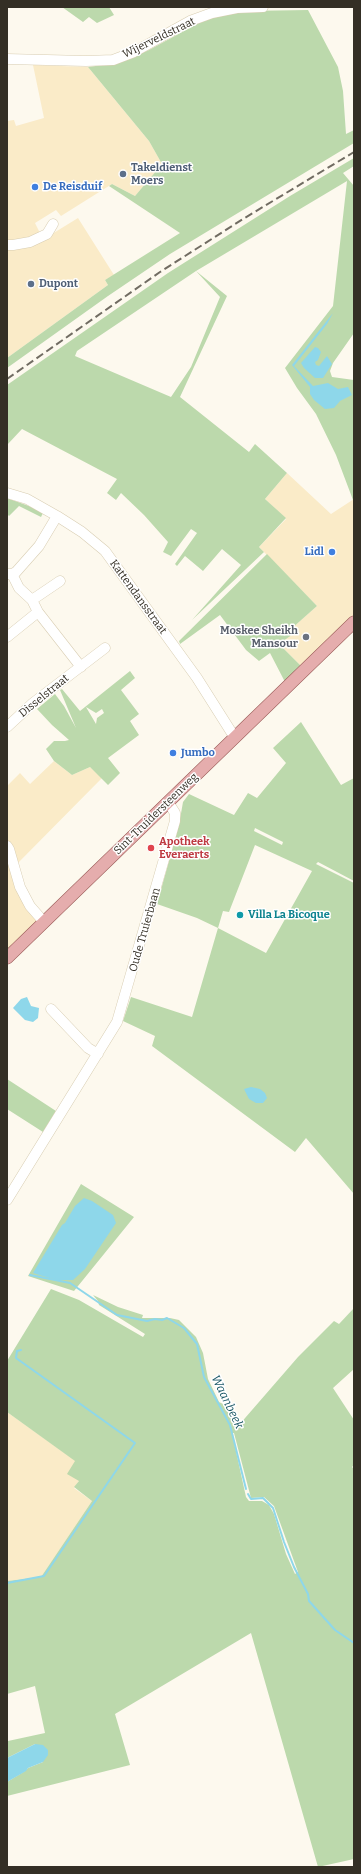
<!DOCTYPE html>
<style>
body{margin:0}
#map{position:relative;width:361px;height:1874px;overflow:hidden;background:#fdf9ee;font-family:Bitter,serif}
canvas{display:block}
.frame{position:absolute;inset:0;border:8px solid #342f25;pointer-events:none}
</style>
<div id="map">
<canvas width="361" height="1874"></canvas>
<div class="frame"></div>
</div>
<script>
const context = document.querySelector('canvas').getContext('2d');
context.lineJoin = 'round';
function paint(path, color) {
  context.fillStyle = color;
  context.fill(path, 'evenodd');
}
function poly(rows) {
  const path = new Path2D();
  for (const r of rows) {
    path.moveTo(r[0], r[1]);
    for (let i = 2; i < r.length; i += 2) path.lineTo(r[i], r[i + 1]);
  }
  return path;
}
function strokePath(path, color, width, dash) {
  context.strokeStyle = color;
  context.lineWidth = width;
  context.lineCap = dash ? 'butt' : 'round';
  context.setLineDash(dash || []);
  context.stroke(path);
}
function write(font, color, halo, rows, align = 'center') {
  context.font = font + ' Bitter,serif';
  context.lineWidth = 3;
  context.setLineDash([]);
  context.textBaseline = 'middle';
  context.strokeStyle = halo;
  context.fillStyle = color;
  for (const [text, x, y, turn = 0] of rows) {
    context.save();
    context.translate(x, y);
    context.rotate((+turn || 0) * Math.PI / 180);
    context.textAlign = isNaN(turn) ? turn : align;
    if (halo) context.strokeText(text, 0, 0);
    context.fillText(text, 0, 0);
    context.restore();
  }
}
const built = poly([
 [33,65,88,67,149,141,162,164,135,196,112,184,61,216,56,210,35,223,40,233,26,239,7,241,7,121,14,120,16,126,44,118],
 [78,218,114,275,105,280,108,285,7,358,7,248,39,242],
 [287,473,331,514,354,499,354,615,301,666,279,644,292,634,290,630,317,606,259,547,286,519,265,499],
 [54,761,72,775,90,767,102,778,17,864,30,902,44,915,7,950,7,786,20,773,30,784],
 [7,1412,76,1461,79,1481,74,1488,92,1501,41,1577,7,1581]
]);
const green = poly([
 [62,7,109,7,114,15,97,23,89,17,83,22],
 [308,10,338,67,343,91,346,134,354,130,354,143,170,254,108,296,7,368,7,358,108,285,105,280,180,233,109,186,112,184,135,196,162,164,149,141,88,67,111,64,126,60,149,50,206,19,243,11],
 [354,158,354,166,343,173,354,186,354,333,333,363,330,371,332,377,354,380,354,499,353,500,336,455,316,414,297,388,285,368,333,306,347,181,196,271,227,296,180,397,249,452,255,444,287,473,265,499,286,518,259,547,264,552,192,620,241,565,222,549,203,571,185,556,177,566,175,564,197,533,191,529,171,556,163,552,168,542,144,515,121,493,116,500,107,493,117,479,22,429,7,445,7,385,168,273,290,196],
 [196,271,220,297,191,367,171,397,75,356,77,351],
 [7,498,37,509,43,513,41,517,19,506,9,516,7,514],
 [267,554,317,606,290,630,293,634,279,644,301,666,285,682,270,653,259,661,246,650,220,615,180,644,179,641],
 [130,671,135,678,121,690,139,714,130,721,139,735,108,758,120,773,108,785,90,767,72,775,54,761,46,749,54,741,65,741,69,740,52,725,37,709,55,694,64,706,76,728,60,690,62,689,80,711],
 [86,707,96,713,102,709,104,713,97,718,96,724],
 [301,722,341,785,354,778,354,881,318,862,316,864,354,883,354,1194,306,1138,295,1152,152,1046,155,1036,123,1021,131,997,192,1017,218,928,197,918,157,904,179,825,183,802,189,794,234,815,248,793,257,798,286,763,273,748],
 [255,828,283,842,282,845,254,831],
 [255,845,312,871,266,953,218,928,223,911,229,912],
 [7,1079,56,1111,43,1132,7,1109],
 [81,1184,134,1217,74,1291,28,1276],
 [51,1289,79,1300,143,1337,145,1334,99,1305,98,1301,93,1295,118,1307,143,1315,142,1318,170,1318,179,1320,196,1337,203,1353,208,1379,219,1402,223,1404,234,1423,239,1425,298,1357,334,1321,339,1324,354,1308,354,1369,333,1388,354,1420,354,1465,352,1467,354,1469,354,1859,318,1867,251,1633,115,1714,130,1765,7,1796,7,1782,25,1771,28,1768,43,1762,35,1744,7,1758,7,1740,8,1741,45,1733,35,1686,7,1694,7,1581,41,1577,92,1501,74,1487,79,1481,67,1474,75,1461,7,1412,7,1361],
 [232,1433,234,1433,251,1498,264,1497,274,1506,298,1572,295,1574,286,1554,274,1514,269,1505,262,1501,249,1501,246,1497]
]);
const water = poly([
 [333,313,327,324,294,366,313,386,328,383,338,389,348,387,352,395,340,401,334,408,325,409,314,400,310,394,310,387,292,365],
 [315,347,318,348,321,352,318,360,315,362,316,365,319,366,327,356,332,364,323,378,315,378,304,368,301,363],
 [27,997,31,1006,39,1008,38,1018,33,1022,25,1020,13,1008,21,999],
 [251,1087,260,1089,265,1093,267,1098,263,1103,256,1103,249,1099,244,1089],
 [84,1198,92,1201,113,1215,116,1223,85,1269,73,1280,56,1280,33,1273,62,1225,65,1223,75,1206],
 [35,1744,43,1745,48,1750,48,1755,43,1762,28,1768,26,1771,7,1782,7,1758]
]);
const stream = poly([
 [30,1275,70,1283,117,1315,147,1321,155,1319,162,1320,167,1318,184,1328,197,1344,204,1377,230,1425,246,1489],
 [248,1494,251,1499,263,1498,273,1508,284,1542,294,1567,308,1594,309,1601,335,1630,354,1643],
 [7,1583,44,1576,135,1443,16,1358,17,1351,21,1350]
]);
const minor = poly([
 [7,59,86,61,113,60,134,52,190,21,212,13,237,8,263,7],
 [7,245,13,245,30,242,47,234,53,224],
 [7,493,27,499,57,516,82,532,105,551,197,678,235,738],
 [7,574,12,574,16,572,39,546,57,516],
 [12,574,19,588,32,600,38,612,81,667],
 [32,600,60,581],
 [7,637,38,612],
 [7,727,33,703,105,648],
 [7,846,9,849,20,887,30,906,44,922],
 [51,1009,88,1048,98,1054],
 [7,1200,117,1022,175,821,175,813,168,802]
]);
const major = poly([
 [7,958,354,622]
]);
const rail = poly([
 [7,379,160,272,243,219,354,152]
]);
const markers = [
 [123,174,4,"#5c6f8a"],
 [35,187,4,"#3f7fe0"],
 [31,284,4,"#5c6f8a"],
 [332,552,4,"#3f7fe0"],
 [306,637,4,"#6b7280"],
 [173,753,4,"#3f7fe0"],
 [151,848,4,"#e0444e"],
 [240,915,4,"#0f9aa8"]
];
const streetNames = [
 ["Wijerveldstraat",159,38,-26],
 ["Kattendansstraat",138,597,54],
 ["Disselstraat",44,696,-39],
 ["Sint-Truidersteenweg",156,814,-44],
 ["Oude Truierbaan",145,930,-74]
];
const serviceNames = [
 ["Takeldienst",131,168],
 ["Moers",131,181],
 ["Dupont",39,284]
];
const shopNames = [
 ["De Reisduif",43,187],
 ["Lidl",324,552,"right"],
 ["Jumbo",181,753]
];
const worshipNames = [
 ["Moskee Sheikh",298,631],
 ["Mansour",298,644]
];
const healthNames = [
 ["Apotheek",159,842],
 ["Everaerts",159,855]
];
const cultureNames = [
 ["Villa La Bicoque",248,915]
];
const waterNames = [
 ["Waanbeek",227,1402,64]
];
paint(built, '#faebc8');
paint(green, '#bcd9ac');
paint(water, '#8ed7ea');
strokePath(stream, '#8ed7ea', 2);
strokePath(minor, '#d8cdb2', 11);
strokePath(major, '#9c5e5a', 13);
strokePath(minor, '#fff', 10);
strokePath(major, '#e5adad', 12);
strokePath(rail, '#716c62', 2, [8, 4]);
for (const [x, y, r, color] of markers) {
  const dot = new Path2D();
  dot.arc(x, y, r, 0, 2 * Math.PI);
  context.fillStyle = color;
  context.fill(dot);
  strokePath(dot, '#fff', 1.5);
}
write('11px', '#342f25', '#fff', streetNames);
write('bold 11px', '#4e5e75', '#fff', serviceNames, 'left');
write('bold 11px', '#366cbe', '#fff', shopNames, 'left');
write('bold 11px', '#5b616d', '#fff', worshipNames, 'right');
write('bold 11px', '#be3a42', '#fff', healthNames, 'left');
write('bold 11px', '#0d838f', '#fff', cultureNames, 'left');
write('italic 12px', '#1a5765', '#fff', waterNames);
</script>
